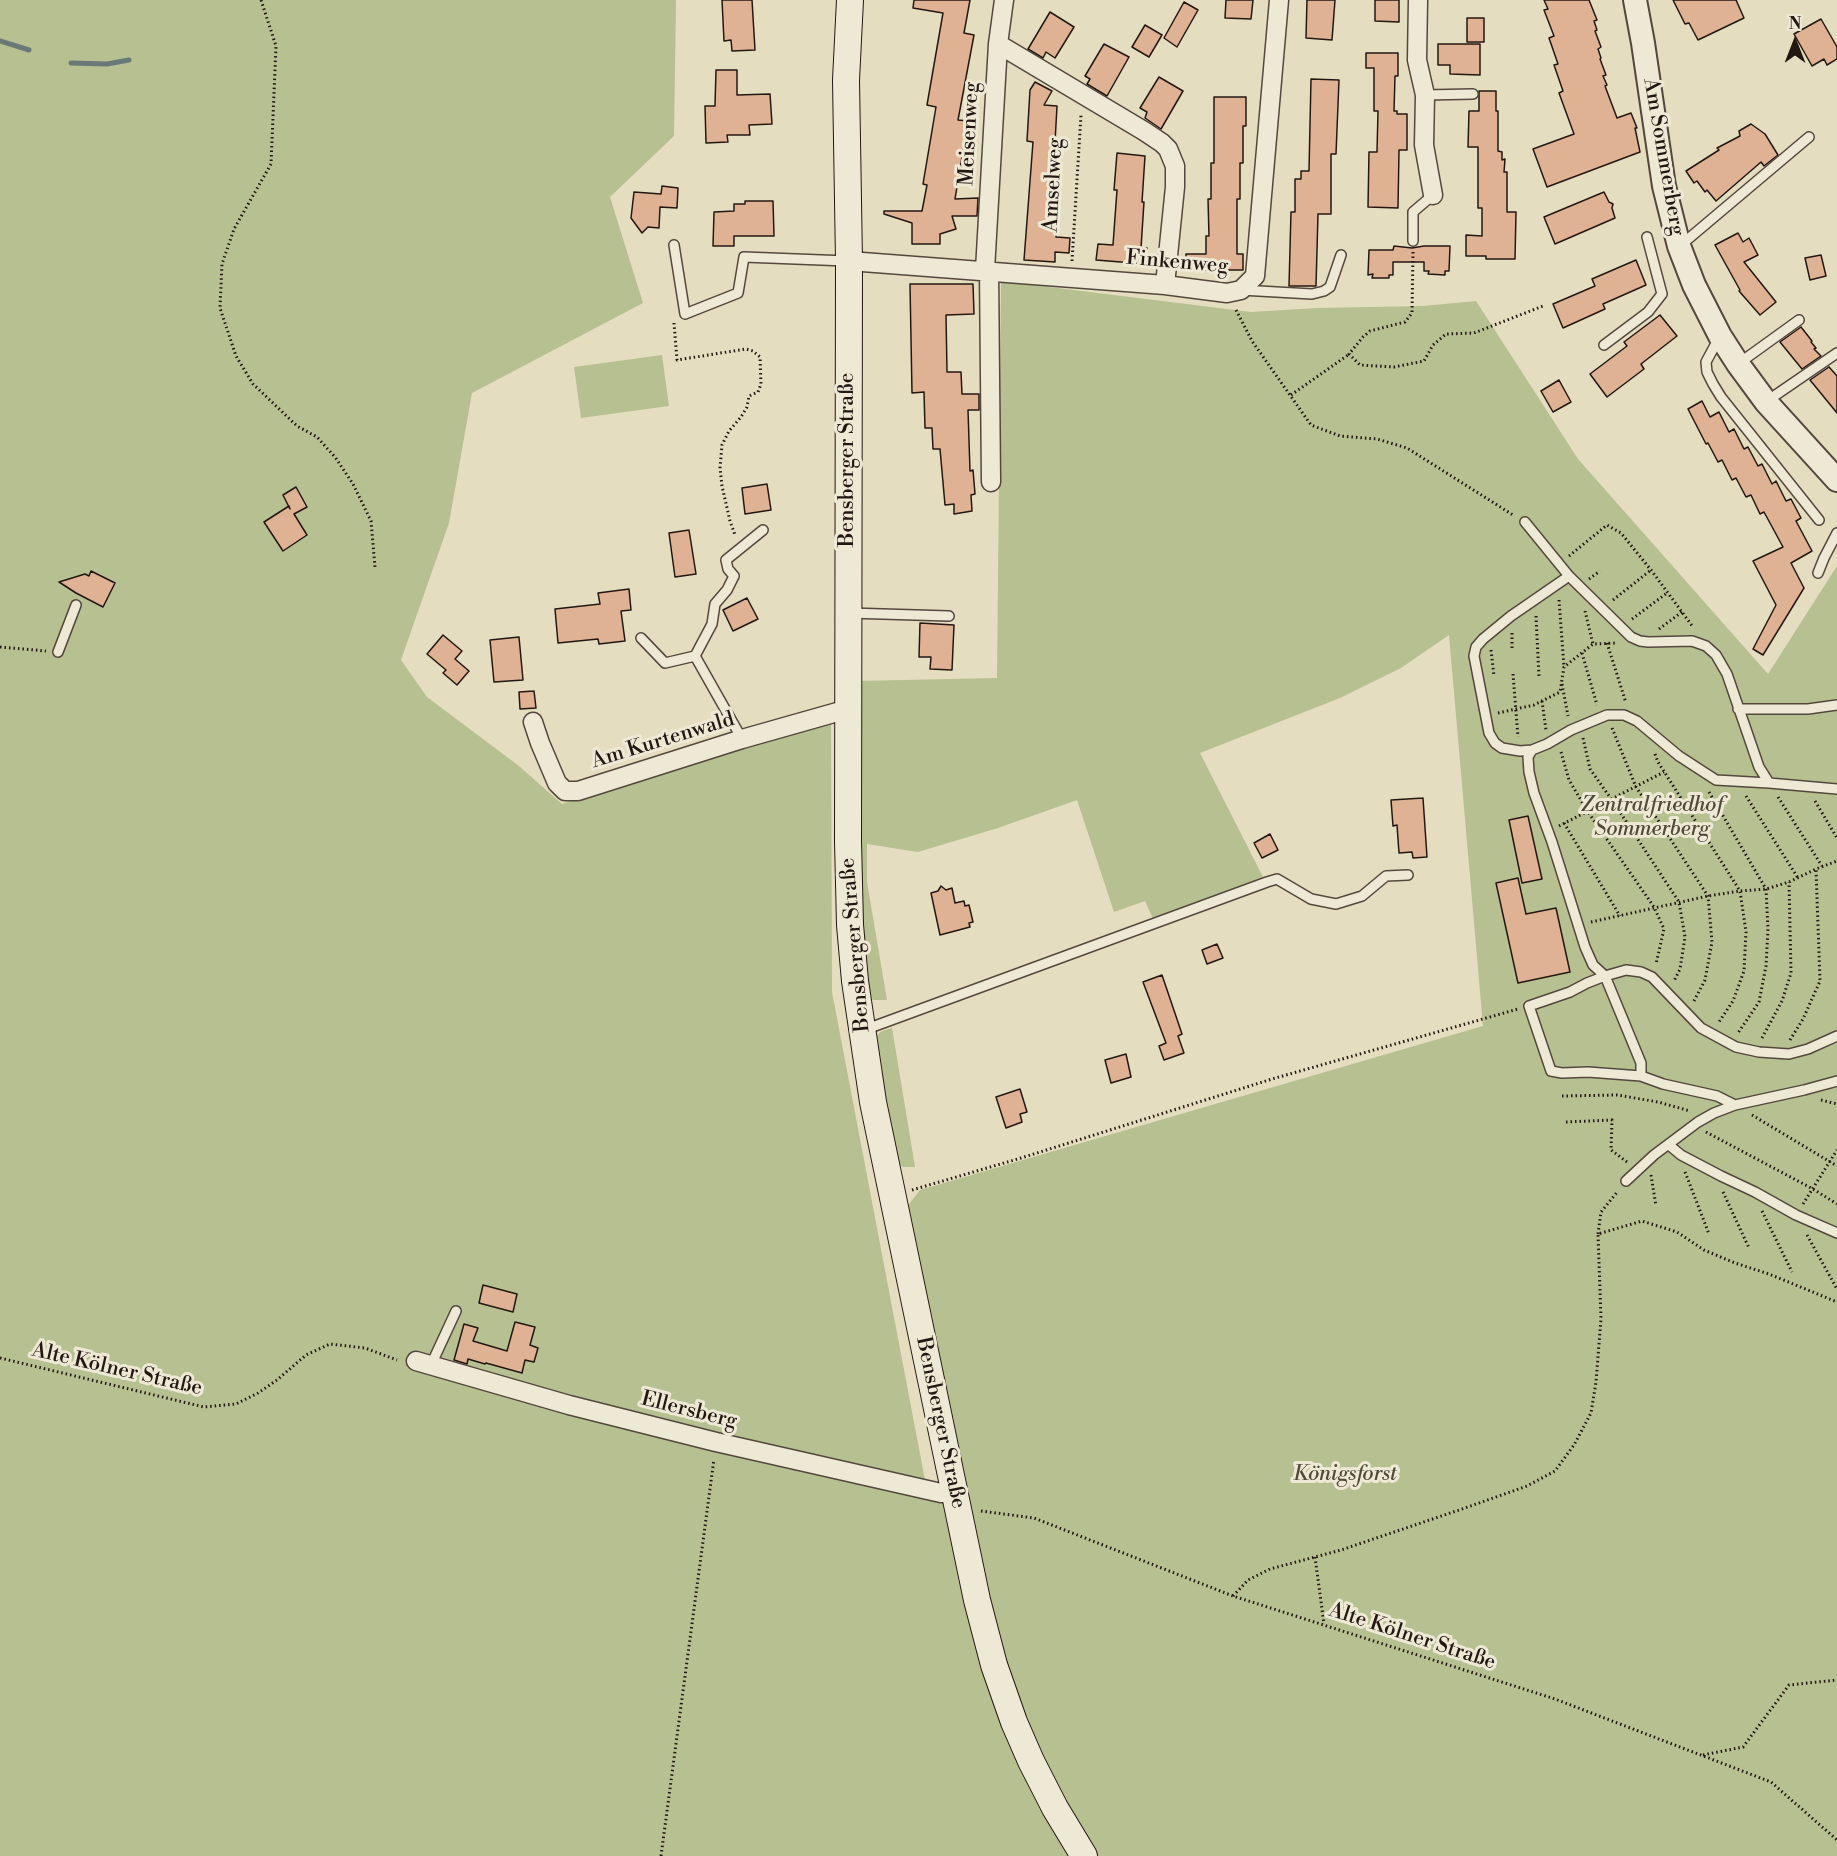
<!DOCTYPE html>
<meta charset="utf-8">
<style>
body{margin:0}
#map{position:relative;width:1837px;height:1856px;overflow:hidden;background:#e5ddbf;font-family:"Libre Bodoni",serif}
canvas{display:block}
.north{position:absolute;left:1765px;top:12px;width:60px;height:60px;-webkit-text-stroke:4px #eee9d5;paint-order:stroke;rotate:0deg;font-size:16px;font-weight:700;line-height:24px;text-align:center;color:#231712}
.north::after{content:'';display:block;margin:auto;width:21px;height:27px;background:#231712;clip-path:polygon(50% 0,100% 100%,50% 72%,0 100%)}
</style>
<div id="map">
<canvas width="1837" height="1856"></canvas>
<div class="north">N</div>
</div>
<script>
const context = document.querySelector('canvas').getContext('2d');
context.lineJoin = 'round';
function paint(path, color) {
  context.fillStyle = color;
  context.fill(path, 'evenodd');
}
function poly(rows) {
  const path = new Path2D();
  for (const r of rows) {
    path.moveTo(r[0], r[1]);
    for (let i = 2; i < r.length; i += 2) path.lineTo(r[i], r[i + 1]);
  }
  return path;
}
function strokePath(path, color, width, dash) {
  context.strokeStyle = color;
  context.lineWidth = width;
  context.lineCap = dash ? 'butt' : 'round';
  context.setLineDash(dash || []);
  context.stroke(path);
}
function write(font, color, halo, rows, align = 'center') {
  context.font = font + ' "Libre Bodoni",serif';
  context.lineWidth = 6;
  context.setLineDash([]);
  context.textBaseline = 'middle';
  context.strokeStyle = halo;
  context.fillStyle = color;
  for (const [text, x, y, turn = 0] of rows) {
    context.save();
    context.translate(x, y);
    context.rotate((+turn || 0) * Math.PI / 180);
    context.textAlign = isNaN(turn) ? turn : align;
    if (halo) context.strokeText(text, 0, 0);
    context.fillText(text, 0, 0);
    context.restore();
  }
}
const green = poly([
 [0,0,676,0,674,136,610,197,643,303,472,393,449,523,401,660,427,697,519,766,562,804,762,729,831,713,832,992,925,1480,963,1491,906,1208,920,1190,1483,1026,1449,635,1401,668,1340,698,1200,753,1263,877,1153,919,1145,901,1114,912,1077,800,998,828,918,852,867,844,867,882,887,1000,873,1000,868,996,860,916,857,681,997,678,1001,281,1251,312,1317,308,1423,306,1476,301,1578,459,1768,674,1837,566,1837,1856,0,1856],
 [662,355,669,406,581,418,574,367],
 [892,1028,915,1167,903,1167,896,1162,872,1044,876,1036,882,1031]
]);
const stream = poly([
 [0,41,29,50],
 [71,63,107,64,129,60]
]);
const building = poly([
 [722,0,752,0,755,50,732,51,731,40,724,41,722,0],
 [914,0,970,0,964,33,974,35,958,120,968,121,955,199,978,198,977,216,952,216,956,229,940,234,940,244,912,244,912,223,884,214,884,211,922,211,927,185,923,184,936,107,927,105,943,13,913,8,914,0],
 [1226,0,1253,0,1251,19,1225,18,1226,0],
 [1307,0,1335,0,1332,40,1306,38,1307,0],
 [1375,0,1399,0,1399,22,1375,21,1375,0],
 [1544,0,1589,0,1597,20,1594,21,1597,30,1595,31,1601,47,1598,49,1601,58,1600,59,1606,75,1603,76,1607,85,1605,86,1617,118,1631,113,1637,128,1635,128,1640,152,1547,187,1533,149,1574,134,1559,93,1563,91,1554,65,1558,64,1549,38,1554,36,1544,10,1548,9,1544,0],
 [1673,0,1736,0,1744,18,1698,40,1689,23,1685,24,1673,0],
 [1184,2,1198,10,1177,47,1164,38,1184,2],
 [1050,12,1074,27,1055,58,1046,52,1043,58,1028,49,1050,12],
 [1467,18,1484,18,1484,42,1467,42,1467,18],
 [1821,19,1837,47,1837,59,1827,65,1824,59,1812,66,1794,34,1821,19],
 [1145,25,1162,35,1149,57,1132,47,1145,25],
 [1104,44,1129,57,1107,96,1087,84,1090,79,1085,76,1104,44],
 [1438,44,1480,44,1480,75,1450,74,1450,65,1438,65,1438,44],
 [1366,53,1398,53,1398,76,1395,76,1394,111,1397,111,1397,114,1407,114,1407,150,1399,150,1398,208,1368,207,1369,152,1377,152,1378,111,1374,111,1374,68,1366,68,1366,53],
 [716,70,737,70,737,95,770,94,772,124,749,125,750,135,727,135,728,142,706,143,705,106,715,106,716,70],
 [1159,77,1183,91,1161,129,1145,118,1147,112,1140,108,1159,77],
 [1311,79,1339,80,1336,154,1331,154,1331,214,1318,214,1316,286,1289,286,1291,212,1295,212,1295,179,1301,179,1301,171,1309,171,1311,79],
 [1035,82,1052,91,1044,105,1057,106,1054,161,1060,162,1056,237,1070,238,1069,253,1055,252,1055,262,1024,260,1033,142,1027,141,1030,90,1035,82],
 [1479,91,1496,91,1496,111,1498,111,1498,151,1502,152,1502,160,1505,159,1504,172,1507,172,1507,212,1516,212,1515,259,1486,259,1486,256,1466,256,1466,235,1482,236,1482,208,1478,208,1478,147,1468,147,1469,111,1479,111,1479,91],
 [1214,97,1246,97,1246,126,1243,126,1243,163,1240,163,1240,199,1237,199,1237,254,1243,254,1243,270,1186,270,1186,254,1206,254,1206,236,1209,236,1208,199,1211,199,1211,163,1214,163,1214,97],
 [1751,124,1765,134,1778,155,1764,166,1761,162,1716,201,1707,190,1705,192,1697,181,1694,183,1686,171,1719,150,1717,148,1740,136,1739,131,1751,124],
 [1117,153,1145,156,1142,202,1144,202,1141,248,1147,248,1146,264,1096,260,1098,244,1113,245,1117,190,1114,190,1117,153],
 [662,186,678,188,677,208,660,207,659,228,648,227,642,233,631,218,634,192,661,194,662,186],
 [1604,192,1609,202,1613,204,1612,208,1615,218,1555,244,1544,217,1604,192],
 [745,201,773,201,774,236,734,236,734,246,713,246,714,212,734,211,734,204,745,204,745,201],
 [1738,233,1743,242,1749,238,1758,255,1744,262,1776,302,1760,315,1739,291,1740,290,1715,245,1738,233],
 [1394,246,1412,248,1424,246,1450,246,1449,271,1445,271,1445,275,1428,274,1429,271,1424,271,1424,262,1393,262,1393,275,1389,275,1389,278,1372,278,1373,274,1368,275,1369,250,1393,250,1394,246],
 [1821,255,1826,276,1810,280,1805,258,1821,255],
 [1636,260,1646,285,1603,304,1605,309,1563,328,1553,304,1595,286,1592,279,1636,260],
 [910,284,973,284,974,314,946,315,947,372,961,372,962,394,979,394,979,410,968,410,970,471,973,470,975,494,971,495,972,511,954,514,954,504,945,505,940,449,933,449,932,428,925,428,924,392,912,393,910,284],
 [1660,315,1677,336,1641,364,1644,369,1607,397,1590,374,1627,346,1624,342,1660,315],
 [1801,327,1812,341,1811,342,1816,348,1814,349,1821,356,1802,369,1780,342,1801,327],
 [1829,367,1837,376,1837,413,1810,380,1829,367],
 [1559,380,1571,402,1553,412,1541,391,1559,380],
 [1702,401,1710,417,1719,412,1729,432,1734,429,1744,449,1748,447,1758,466,1762,464,1772,484,1776,481,1786,501,1791,499,1801,518,1796,521,1812,551,1791,563,1804,588,1763,655,1753,649,1776,605,1753,561,1783,547,1764,512,1760,514,1751,495,1746,497,1736,478,1732,480,1722,460,1718,462,1708,443,1706,444,1688,409,1702,401],
 [767,484,771,510,745,514,742,488,767,484],
 [296,487,307,507,294,514,307,535,283,551,264,522,289,506,290,509,283,495,296,487],
 [689,530,696,574,675,577,669,533,689,530],
 [91,571,115,583,103,607,76,593,59,582,85,574,89,576,91,571],
 [629,589,631,610,621,611,625,641,599,644,598,639,558,643,555,609,600,604,598,593,629,589],
 [747,598,758,619,733,631,723,610,747,598],
 [920,623,954,625,952,670,930,669,931,657,919,657,920,623],
 [443,635,462,651,455,659,469,671,457,685,443,673,446,670,427,654,443,635],
 [519,637,523,680,494,682,490,640,519,637],
 [534,691,536,708,520,709,519,692,534,691],
 [1423,798,1427,857,1413,858,1412,852,1399,853,1397,825,1393,826,1391,800,1423,798],
 [1528,816,1542,879,1522,883,1509,820,1528,816],
 [1270,834,1278,850,1262,858,1254,843,1270,834],
 [1518,878,1526,914,1556,908,1570,972,1518,983,1496,883,1518,878],
 [941,886,946,890,952,888,955,903,964,901,965,906,969,905,973,922,969,923,970,927,940,935,931,893,938,891,941,886],
 [1217,944,1223,958,1207,964,1202,950,1217,944],
 [1162,975,1182,1034,1178,1036,1184,1053,1164,1060,1159,1046,1166,1043,1143,982,1162,975],
 [1126,1054,1131,1077,1111,1083,1105,1060,1126,1054],
 [1020,1089,1027,1112,1020,1114,1022,1122,1006,1128,996,1097,1020,1089],
 [483,1285,517,1294,513,1312,479,1303,483,1285],
 [515,1322,535,1327,530,1345,538,1348,534,1362,525,1360,522,1373,486,1363,485,1364,468,1359,467,1364,454,1360,464,1324,478,1328,473,1341,507,1351,515,1322]
]);
const path = poly([
 [261,0,276,46,271,164,234,229,222,264,220,308,236,356,253,384,297,426,317,437,335,457,353,484,371,521,375,567],
 [1413,252,1412,313,1405,322,1370,331,1363,337,1349,354,1360,365,1394,367,1424,361,1433,345,1446,334,1474,333,1543,306],
 [1072,261,1081,115],
 [1236,310,1252,341,1311,425,1340,436,1377,439,1407,448,1513,515],
 [674,323,677,360,746,349,753,351,760,357,761,384,758,392,749,396,747,407,741,417,729,431,722,445,720,468,722,486,730,521,735,535],
 [1291,395,1348,355],
 [1569,556,1607,525,1621,533,1651,570,1693,627],
 [1589,579,1600,571],
 [1559,600,1564,667],
 [1613,600,1651,570],
 [1585,611,1593,644],
 [1536,616,1539,677],
 [1632,619,1667,593],
 [1659,629,1682,612],
 [1512,633,1512,649],
 [1607,643,1626,703],
 [0,647,46,651],
 [1491,650,1494,676],
 [1582,653,1597,705],
 [1513,674,1518,737],
 [1562,684,1568,716],
 [1542,701,1546,730],
 [1498,713,1534,705,1560,692,1564,667,1593,644,1617,643],
 [1612,728,1636,787,1708,896,1712,942,1705,980,1694,1001],
 [1583,738,1590,769,1612,800,1679,902,1685,937,1680,969,1674,981],
 [1561,752,1569,780,1588,812,1654,907,1664,929,1656,964],
 [1655,754,1658,762,1740,891,1746,932,1744,971,1733,1001,1719,1022],
 [1709,792,1766,889,1768,929,1766,966,1759,1002,1738,1033],
 [1746,796,1798,878],
 [1778,797,1822,866],
 [1815,801,1837,838],
 [1564,823,1620,916],
 [1559,826,1664,772],
 [1591,922,1708,896,1740,891,1766,889,1789,882,1816,869,1837,861],
 [1762,1038,1782,1001,1791,973,1789,882],
 [1790,1040,1803,1019,1820,981,1816,869],
 [1562,1096,1617,1095,1658,1102,1690,1111],
 [1821,1100,1837,1104],
 [1752,1115,1837,1166],
 [1566,1122,1612,1120,1611,1150,1627,1162],
 [1706,1132,1813,1189,1837,1204],
 [1685,1172,1709,1234],
 [1651,1175,1656,1206],
 [912,1190,1021,1158,1272,1079,1518,1009],
 [1723,1192,1749,1248],
 [1803,1204,1837,1150],
 [1762,1211,1792,1272],
 [1598,1234,1601,1212,1618,1191],
 [1807,1235,1837,1289],
 [0,1358,204,1407,236,1404,258,1393,277,1380,306,1355,330,1344,365,1348,397,1360],
 [981,1511,1034,1518,1233,1596,1555,1699,1771,1782,1837,1840],
 [1315,1557,1324,1624],
 [1233,1596,1248,1580,1270,1569,1341,1550,1468,1507,1527,1486,1555,1471,1574,1445,1591,1413,1596,1382,1601,1319,1598,1234,1642,1221,1677,1232,1704,1250,1735,1263,1769,1274,1837,1302],
 [1703,1755,1743,1747,1789,1685,1837,1680],
 [661,1856,714,1459]
]);
const service = poly([
 [1425,95,1473,94],
 [1413,241,1413,212,1433,195],
 [674,245,685,314,738,293,744,257,847,261],
 [1681,245,1809,137],
 [1241,290,1312,294,1324,291,1330,287,1341,255],
 [1720,336,1706,362,1707,372,1713,384,1721,397,1819,520],
 [1604,345,1648,312,1662,294,1647,237],
 [1738,364,1799,320],
 [1767,401,1837,353],
 [1525,522,1569,576,1631,637,1640,641,1648,642,1692,641,1706,646,1716,655,1727,674,1759,767,1769,783,1837,789],
 [1818,573,1824,558,1837,533],
 [849,613,949,616],
 [641,638,665,663,695,656],
 [58,652,76,605],
 [1738,709,1808,709,1837,705],
 [742,739,695,656,712,624,715,604,727,590,734,576,728,569,726,560,763,530],
 [1532,750,1520,751,1502,748,1495,743,1489,733,1474,656,1476,647,1483,639,1511,616,1569,576],
 [864,1030,1267,882,1277,879,1311,899,1336,904,1362,896,1386,876,1408,875],
 [1641,1076,1641,1063,1605,976,1593,965,1585,947,1552,842,1534,793,1529,772,1528,757,1532,750,1547,744,1571,730,1607,715,1624,715,1637,721,1679,756,1716,780,1769,783],
 [1735,1105,1717,1096,1663,1084,1641,1076,1588,1072,1562,1073,1551,1071,1529,1006,1570,992,1587,983,1605,976,1626,970,1641,972,1652,977,1701,1028,1736,1047,1759,1052,1789,1054,1808,1049,1837,1036],
 [1669,1145,1681,1155,1721,1176,1755,1192,1796,1215,1837,1233],
 [1626,1181,1654,1155,1698,1122,1714,1113,1735,1105,1804,1090,1837,1081],
 [431,1365,456,1311]
]);
const minor = poly([
 [1418,0,1417,60,1425,95,1424,145,1433,195],
 [998,44,1144,131,1162,143,1168,149,1175,166,1175,187,1165,285],
 [849,261,1165,285,1227,293,1241,290,1255,276,1279,0],
 [985,270,998,44,1004,0],
 [989,270,991,482],
 [533,722,540,743,557,783,565,791,578,791,742,739,848,709],
 [416,1361,569,1405,716,1442,941,1493,954,1491]
]);
const tertiary = poly([
 [1635,0,1643,43,1664,186,1679,246,1694,285,1720,336,1738,364,1766,402,1837,480]
]);
const secondary = poly([
 [850,0,846,80,849,261,848,841,850,925,855,981,873,1102,977,1600,994,1665,1014,1722,1031,1761,1055,1808,1084,1856]
]);
const streetNames = [
 ["Meisenweg",970,134,-87],
 ["Am Sommerberg",1663,157,80],
 ["Amselweg",1054,185,-87],
 ["Finkenweg",1177,263,5],
 ["Bensberger Straße",848,460,-90],
 ["Am Kurtenwald",663,741,-17],
 ["Bensberger Straße",856,945,-95],
 ["Alte Kölner Straße",117,1370,13],
 ["Ellersberg",689,1411,14],
 ["Bensberger Straße",940,1423,78],
 ["Alte Kölner Straße",1412,1637,18]
];
const parkNames = [
 ["Zentralfriedhof",1652,806],
 ["Sommerberg",1652,830],
 ["Königsforst",1345,1475]
];
paint(green, '#b6c091');
strokePath(stream, '#697977', 5);
paint(building, '#e0b294');
strokePath(building, '#231712', 1.5);
strokePath(service, '#54483d', 12);
strokePath(minor, '#54483d', 21);
strokePath(tertiary, '#54483d', 26);
strokePath(secondary, '#231712', 28);
strokePath(path, '#231712', 3, [1.5, 3]);
strokePath(service, '#eee9d5', 9);
strokePath(minor, '#eee9d5', 18);
strokePath(tertiary, '#eee9d5', 22);
strokePath(secondary, '#eee9d5', 26);
write('21px', '#231712', '#eee9d5', streetNames);
write('italic 21px', '#4f4a38', '#eee9d5', parkNames);
</script>
